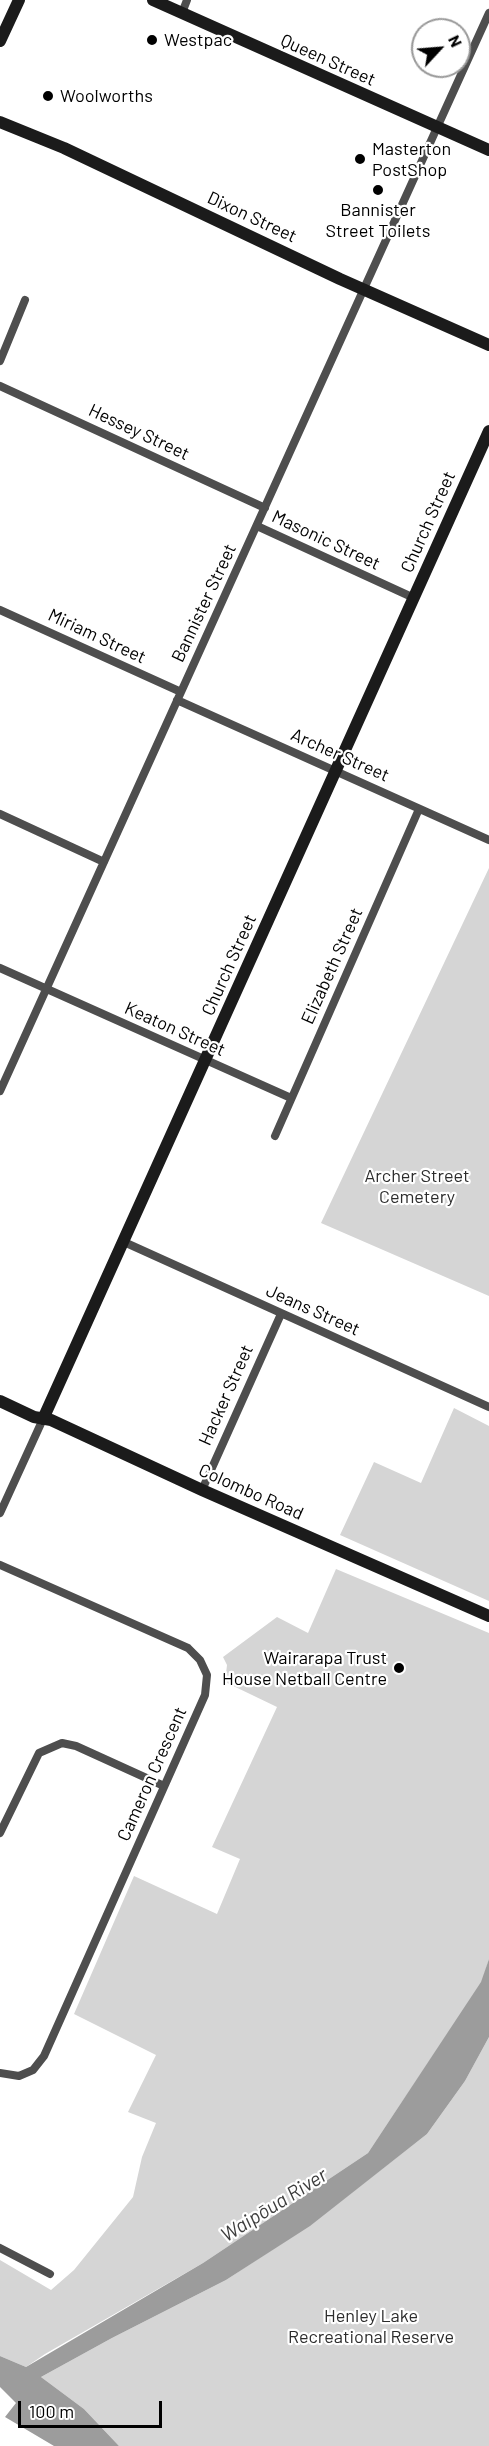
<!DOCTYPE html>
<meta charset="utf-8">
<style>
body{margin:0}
#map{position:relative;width:489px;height:2446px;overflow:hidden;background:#fff;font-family:Barlow,sans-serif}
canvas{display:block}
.north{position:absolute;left:411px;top:18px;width:60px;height:60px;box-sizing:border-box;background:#fff;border:2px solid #999;border-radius:50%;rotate:64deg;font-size:16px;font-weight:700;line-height:24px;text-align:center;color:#000}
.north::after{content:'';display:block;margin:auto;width:21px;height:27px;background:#000;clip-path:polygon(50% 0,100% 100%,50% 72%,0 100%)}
.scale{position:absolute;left:18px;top:2401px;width:144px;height:27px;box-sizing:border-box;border:3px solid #000;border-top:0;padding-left:8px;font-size:18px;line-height:21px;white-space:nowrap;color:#000;-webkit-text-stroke:4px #fff;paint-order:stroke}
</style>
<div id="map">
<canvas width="489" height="2446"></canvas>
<div class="north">N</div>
<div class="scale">100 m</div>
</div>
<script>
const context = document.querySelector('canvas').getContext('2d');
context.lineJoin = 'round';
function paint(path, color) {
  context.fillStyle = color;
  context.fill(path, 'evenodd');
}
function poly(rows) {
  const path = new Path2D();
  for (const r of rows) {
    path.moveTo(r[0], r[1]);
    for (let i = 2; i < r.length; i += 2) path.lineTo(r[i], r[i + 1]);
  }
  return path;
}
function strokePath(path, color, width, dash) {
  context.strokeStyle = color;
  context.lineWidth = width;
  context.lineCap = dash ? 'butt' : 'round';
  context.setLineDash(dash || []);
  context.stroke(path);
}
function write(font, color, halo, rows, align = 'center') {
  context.font = font + ' Barlow,sans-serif';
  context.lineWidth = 4.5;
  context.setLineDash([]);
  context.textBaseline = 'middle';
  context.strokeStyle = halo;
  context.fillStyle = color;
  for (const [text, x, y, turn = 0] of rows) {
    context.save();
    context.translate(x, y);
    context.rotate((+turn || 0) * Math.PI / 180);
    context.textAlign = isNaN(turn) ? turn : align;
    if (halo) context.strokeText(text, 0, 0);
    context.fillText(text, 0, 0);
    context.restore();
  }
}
const green = poly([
 [489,868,489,1296,321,1223],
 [454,1408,489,1426,489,1601,340,1535,374,1462,421,1483],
 [336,1569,489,1633,489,1959,482,1982,368,2153,203,2263,45,2354,26,2367,0,2356,0,2260,51,2290,74,2270,133,2197,142,2157,156,2123,128,2112,156,2055,74,2014,134,1876,217,1914,240,1859,212,1847,277,1707,225,1682,227,1665,223,1657,277,1617,308,1633],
 [489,2037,489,2446,119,2446,84,2409,41,2377,112,2338,226,2280,310,2225,427,2134,465,2081]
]);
const water = poly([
 [489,1959,489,2037,465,2081,427,2134,310,2226,226,2280,112,2338,41,2377,84,2409,119,2446,54,2446,5,2417,16,2403,0,2387,0,2356,26,2367,203,2263,368,2153,481,1982]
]);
const street = poly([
 [182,13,187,0],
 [0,361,25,300],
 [0,386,265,508],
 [257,526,414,598],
 [0,610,181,692],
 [177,700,489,840],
 [0,814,104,862],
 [0,968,291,1098],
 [0,1091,489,13],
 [275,1136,419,809],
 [124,1242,489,1407],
 [202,1490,281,1314],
 [0,1513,43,1419],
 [0,1565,188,1648,200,1660,207,1675,205,1695,44,2056,33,2070,19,2076,0,2073],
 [0,1833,39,1753,62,1743,76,1746,164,1786],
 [0,2248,50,2274]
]);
const secondary = poly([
 [153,0,489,150],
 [0,41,19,0],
 [0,122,64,148,340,279,489,345],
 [0,1401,34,1417,51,1420,202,1490,489,1616],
 [43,1419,489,431]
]);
const markers = [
 [152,40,6,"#000"],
 [48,96,6,"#000"],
 [360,159,6,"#000"],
 [378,190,6,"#000"],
 [399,1668,6,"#000"]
];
const poiNames = [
 ["Westpac",164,40],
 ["Woolworths",60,96],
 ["Masterton",372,149],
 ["PostShop",372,170],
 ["Bannister",378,210,"center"],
 ["Street Toilets",378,231,"center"],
 ["Wairarapa Trust",387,1658,"right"],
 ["House Netball Centre",387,1679,"right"]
];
const streetNames = [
 ["Queen Street",328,60,24],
 ["Dixon Street",252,217,25],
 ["Hessey Street",139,432,25],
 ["Church Street",428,522,-66],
 ["Masonic Street",326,540,25],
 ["Bannister Street",204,603,-65],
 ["Miriam Street",97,636,25],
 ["Archer Street",340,755,24],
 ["Church Street",229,965,-66],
 ["Elizabeth Street",332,966,-66],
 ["Keaton Street",175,1029,24],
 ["Jeans Street",313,1310,24],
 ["Hacker Street",226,1395,-66],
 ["Colombo Road",251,1492,24],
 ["Cameron Crescent",152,1774,-66]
];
const parkNames = [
 ["Archer Street",417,1176],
 ["Cemetery",417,1197],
 ["Henley Lake",371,2316],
 ["Recreational Reserve",371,2337]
];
const waterNames = [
 ["Waipōua River",274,2205,-32]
];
paint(green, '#d5d5d5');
paint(water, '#9c9c9c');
strokePath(street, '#4e4e4e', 8);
strokePath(secondary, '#1b1b1b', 12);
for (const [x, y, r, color] of markers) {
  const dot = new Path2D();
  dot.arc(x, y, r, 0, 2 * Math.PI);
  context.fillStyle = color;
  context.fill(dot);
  strokePath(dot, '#fff', 2);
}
write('18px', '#000', '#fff', poiNames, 'left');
write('18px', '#000', '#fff', streetNames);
write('18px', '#2c2c2c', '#fff', parkNames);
write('italic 20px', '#3d3d3d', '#fff', waterNames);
</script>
